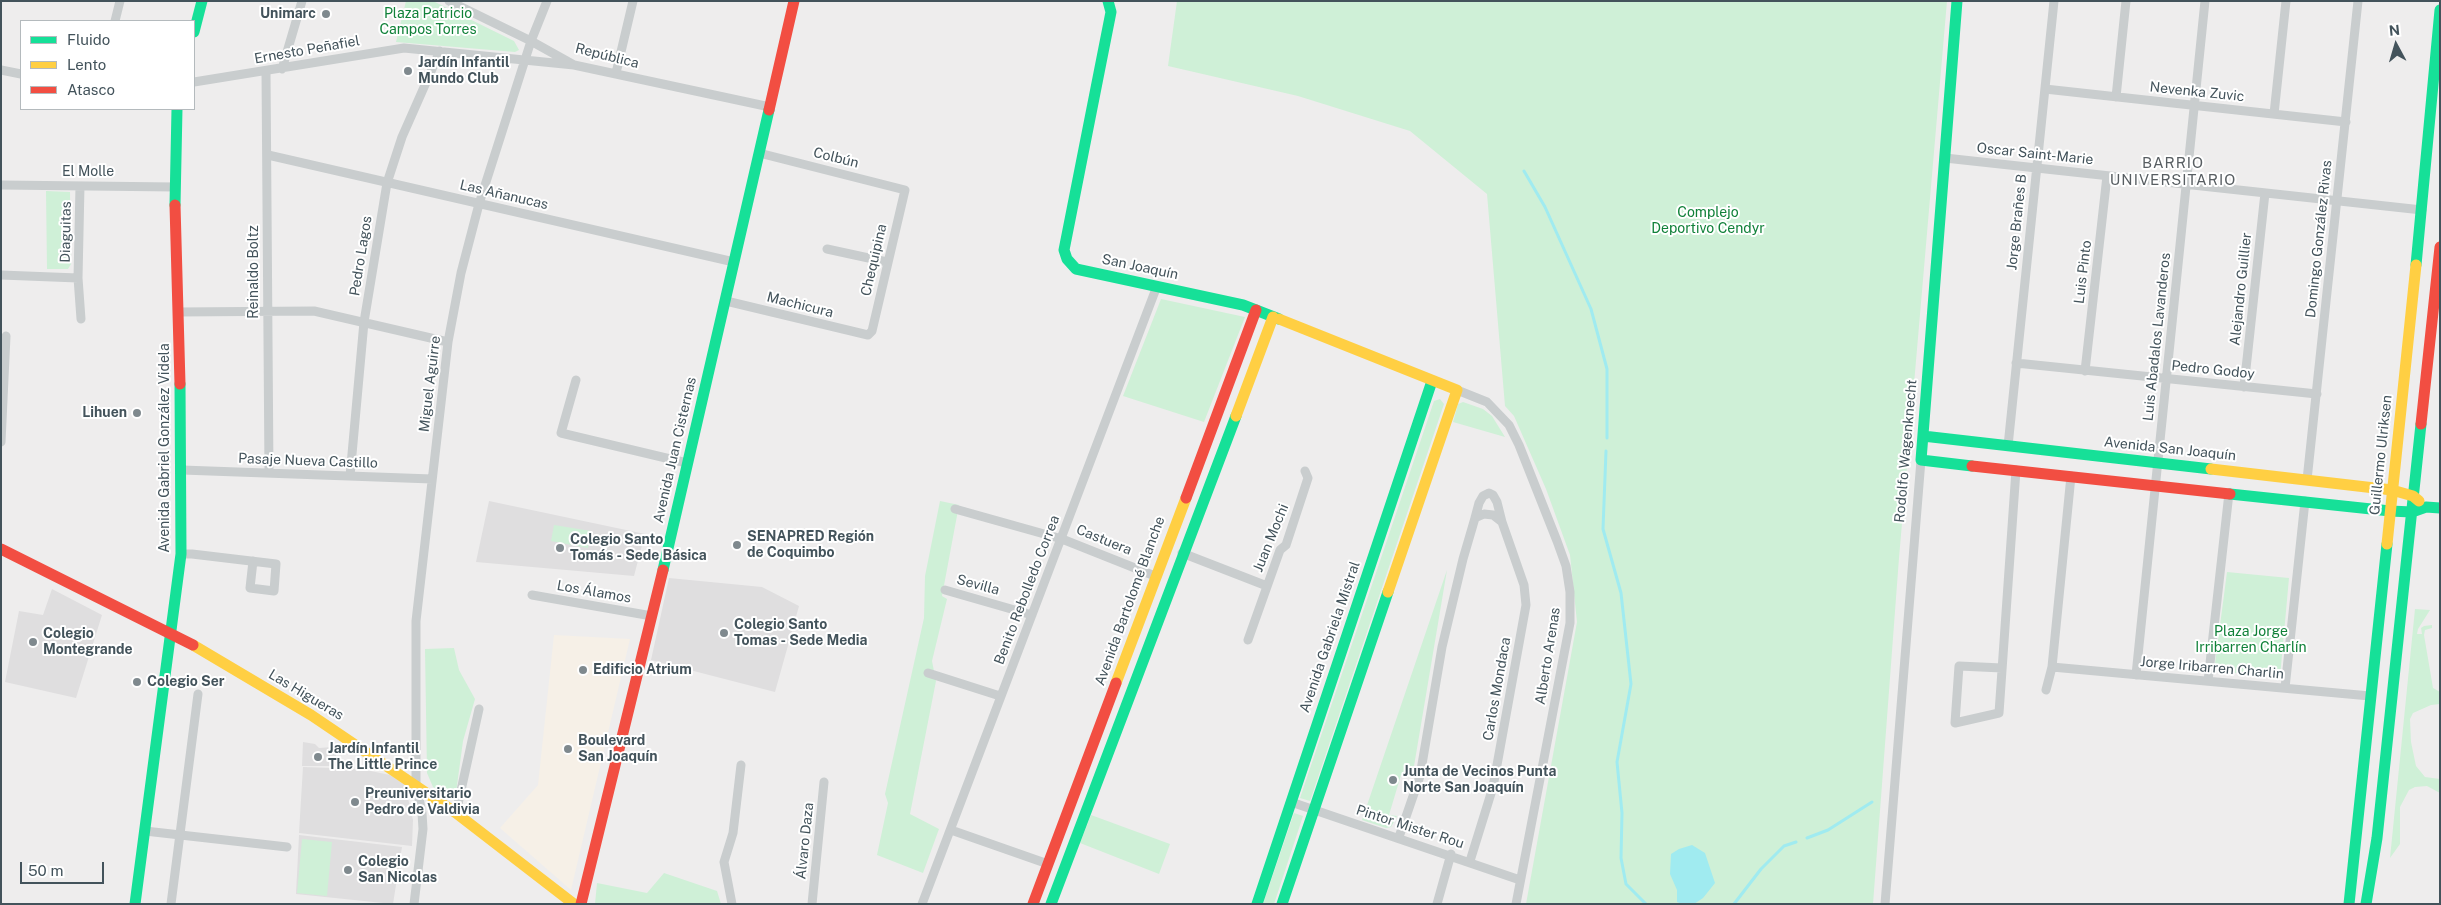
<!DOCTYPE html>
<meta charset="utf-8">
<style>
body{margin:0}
#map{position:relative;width:2441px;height:905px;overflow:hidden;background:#eeeded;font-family:"Public Sans",sans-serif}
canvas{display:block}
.frame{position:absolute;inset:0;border:2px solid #43535b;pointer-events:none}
.legend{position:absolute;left:20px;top:20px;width:175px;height:90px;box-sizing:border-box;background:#fff;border:1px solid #b4babd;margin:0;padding:6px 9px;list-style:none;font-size:15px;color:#43535b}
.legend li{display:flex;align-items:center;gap:10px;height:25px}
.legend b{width:25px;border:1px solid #b4babd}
.north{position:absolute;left:2371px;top:20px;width:50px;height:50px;-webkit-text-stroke:4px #fff;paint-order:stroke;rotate:354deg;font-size:14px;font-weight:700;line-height:20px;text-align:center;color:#43535b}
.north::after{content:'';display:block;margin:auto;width:18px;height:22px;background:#43535b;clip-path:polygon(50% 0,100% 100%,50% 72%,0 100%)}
.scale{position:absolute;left:20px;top:862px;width:84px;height:22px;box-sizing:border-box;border:2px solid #43535b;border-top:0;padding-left:6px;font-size:15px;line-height:18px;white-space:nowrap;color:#43535b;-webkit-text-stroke:4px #fff;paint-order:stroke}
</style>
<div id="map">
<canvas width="2441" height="905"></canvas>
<div class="frame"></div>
<ul class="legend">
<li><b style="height:6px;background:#16e098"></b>Fluido</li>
<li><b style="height:6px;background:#ffcf43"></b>Lento</li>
<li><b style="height:6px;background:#f24e42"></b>Atasco</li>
</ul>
<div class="north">N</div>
<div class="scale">50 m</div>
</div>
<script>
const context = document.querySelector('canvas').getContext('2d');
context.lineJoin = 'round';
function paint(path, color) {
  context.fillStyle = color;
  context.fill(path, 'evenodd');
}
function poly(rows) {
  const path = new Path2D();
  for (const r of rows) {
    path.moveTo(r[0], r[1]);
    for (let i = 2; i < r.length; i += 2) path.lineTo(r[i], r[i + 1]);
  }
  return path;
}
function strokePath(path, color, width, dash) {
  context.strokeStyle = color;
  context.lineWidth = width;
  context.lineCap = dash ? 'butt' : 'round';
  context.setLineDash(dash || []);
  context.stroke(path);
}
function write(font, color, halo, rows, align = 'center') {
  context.font = font + ' "Public Sans",sans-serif';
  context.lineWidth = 4;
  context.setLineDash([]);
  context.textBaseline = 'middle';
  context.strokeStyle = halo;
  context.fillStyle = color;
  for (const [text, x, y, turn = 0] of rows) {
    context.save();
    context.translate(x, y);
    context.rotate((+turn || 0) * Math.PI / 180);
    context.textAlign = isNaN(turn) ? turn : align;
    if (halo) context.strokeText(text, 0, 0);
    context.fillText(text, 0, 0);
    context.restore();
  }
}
const commercial = poly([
 [554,635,630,639,571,890,500,828,538,785]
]);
const education = poly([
 [489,501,645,534,634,576,476,562],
 [669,578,762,587,799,606,775,692,651,660],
 [52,589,102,615,76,698,5,682,19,611,43,615],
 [303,742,315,744,319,748,333,747,336,751,336,766,302,766],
 [303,767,361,769,390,775,405,785,413,820,412,846,299,833],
 [299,835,402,847,393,904,296,894]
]);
const green = poly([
 [406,1,433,1,514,41,519,50,515,52,396,42],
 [1177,1,1947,1,1899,558,1873,904,1526,904,1577,622,1570,555,1546,489,1514,416,1505,406,1487,194,1410,131,1298,96,1168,66],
 [46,191,70,192,71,264,68,269,47,269],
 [1161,299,1245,317,1204,422,1123,396],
 [1440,399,1444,404,1310,801,1300,798,1434,401],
 [1463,402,1483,409,1492,416,1505,437,1453,422,1458,404],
 [940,501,959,505,942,596,947,599,932,661,936,681,910,814,939,829,923,873,877,855,888,803,885,794,924,618,925,576],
 [554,525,591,531,588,548,551,541],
 [1447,570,1412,778,1401,775,1389,815,1397,816,1391,827,1386,828,1362,820],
 [2227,572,2289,578,2280,677,2214,671],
 [2415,609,2430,610,2418,629,2417,634,2422,634,2421,628,2424,626,2432,625,2432,628,2425,630,2424,635,2433,688,2440,692,2440,704,2431,705,2413,713,2410,719,2411,742,2416,766,2425,777,2440,779,2440,793,2427,786,2415,787,2409,790,2400,807,2400,844,2390,858],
 [454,648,459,670,475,699,463,741,455,800,433,787,427,773,425,649],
 [1294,813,1303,816,1274,904,1263,904],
 [1091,815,1170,844,1159,874,1080,843],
 [302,839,332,842,327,896,297,893],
 [664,873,717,891,721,904,595,904,597,883,647,893]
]);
const water = poly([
 [1692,845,1705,853,1715,883,1703,898,1694,904,1682,904,1677,902,1677,890,1670,874,1671,854,1679,849]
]);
const stream = poly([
 [1524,171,1545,207,1591,309,1607,369,1607,438],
 [1606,451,1603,529,1621,593,1631,684,1617,762,1622,813,1621,858,1626,884,1646,904],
 [1807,838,1828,830,1872,802],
 [1734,904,1761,869,1784,846,1796,842]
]);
const street = poly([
 [449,1,531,41,574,65,770,107],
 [115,21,120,1],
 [282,69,302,1],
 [1,70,21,74],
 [266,72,269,473],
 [616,73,633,1],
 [194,82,404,48,574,65],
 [2045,89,2346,122],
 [2116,97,2126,1],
 [2274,114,2286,1],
 [268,155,734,262],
 [1945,158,2422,210],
 [1,185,175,187],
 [80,186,78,278,81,319],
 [827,249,887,262],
 [1,275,78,278],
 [726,301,868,335,872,331,905,190,759,153],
 [178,312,314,311,448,342],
 [2016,363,2317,394],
 [2085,371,2107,176],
 [576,380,561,433,687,463],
 [2244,387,2265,193],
 [1457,390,1487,402,1509,425,1519,445,1557,541,1566,566,1570,592,1570,623,1516,904],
 [1,442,6,336],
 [2008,446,2054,1],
 [182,470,432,479],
 [350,476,364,322,387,183,402,137,440,51],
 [2307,480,2358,1],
 [955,509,1062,539,1155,576],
 [1475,518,1479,503,1483,496,1489,493,1493,495,1497,502,1502,522],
 [1182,553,1267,586],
 [181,554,192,554,276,564,274,591,250,588,253,561],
 [945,590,1032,615],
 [532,595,652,616],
 [1248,640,1280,550,1286,545,1308,478,1305,471],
 [2052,667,2370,696],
 [2002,668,1959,666,1955,723,1999,713,2016,470],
 [928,673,1000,696],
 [2136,675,2205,1],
 [2208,681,2229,493],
 [2285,688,2305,501],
 [2046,690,2052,667,2071,476],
 [1291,802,1520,880],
 [456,813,479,709],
 [951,830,1048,864],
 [145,831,287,847],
 [1399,837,1420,776,1442,647,1463,559,1475,518,1484,514,1493,515,1502,522,1524,585,1526,605,1493,787,1470,861],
 [171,904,198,694],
 [414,904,423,829,422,813,416,784,416,621,448,342,461,273,479,204,531,41,547,1],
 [732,904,724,862,733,833,741,765],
 [812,904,824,782],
 [922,904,1157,286],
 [1437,904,1451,854],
 [1885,904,1921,460]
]);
const fast = poly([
 [1108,1,1111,12,1064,250,1067,259,1076,269,1243,305,1279,319],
 [1957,1,1921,460,1972,466],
 [194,32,202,1],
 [175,205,177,109],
 [2416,265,2440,10],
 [1923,436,2211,469],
 [2230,494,2390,511,2412,512,2426,507,2440,508],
 [663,570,769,110],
 [135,904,181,554,180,384],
 [1051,904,1236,416],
 [1257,904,1432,381],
 [1282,904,1388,592],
 [2349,904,2387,544],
 [2366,904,2377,838,2421,424]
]);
const slow = poly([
 [1279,319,1457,390,1388,592],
 [1236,416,1273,317],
 [2211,469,2392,490,2413,496,2419,501],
 [2387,544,2416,265],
 [193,645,311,715,456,813,574,904],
 [1116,683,1186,498]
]);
const jam = poly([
 [769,110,794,1],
 [175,205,180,384],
 [2421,424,2440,247],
 [1972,466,2230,494],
 [1186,498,1256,310],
 [1,549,193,645],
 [581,904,663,570],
 [1033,904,1116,683]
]);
const markers = [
 [326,14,5,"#7f898e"],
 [408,71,5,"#7f898e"],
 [137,413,5,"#7f898e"],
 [737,545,5,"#7f898e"],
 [560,548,5,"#7f898e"],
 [724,633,5,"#7f898e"],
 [33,642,5,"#7f898e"],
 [583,670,5,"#7f898e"],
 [137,682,5,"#7f898e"],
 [568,749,5,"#7f898e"],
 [318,757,5,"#7f898e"],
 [1393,780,5,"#7f898e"],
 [355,802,5,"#7f898e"],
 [348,870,5,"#7f898e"]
];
const poiNames = [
 ["Unimarc",316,14,"right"],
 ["Jardín Infantil",418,63],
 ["Mundo Club",418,79],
 ["Lihuen",127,413,"right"],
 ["SENAPRED Región",747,537],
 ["de Coquimbo",747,553],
 ["Colegio Santo",570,540],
 ["Tomás - Sede Básica",570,556],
 ["Colegio Santo",734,625],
 ["Tomas - Sede Media",734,641],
 ["Colegio",43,634],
 ["Montegrande",43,650],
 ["Edificio Atrium",593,670],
 ["Colegio Ser",147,682],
 ["Boulevard",578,741],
 ["San Joaquín",578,757],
 ["Jardín Infantil",328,749],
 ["The Little Prince",328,765],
 ["Junta de Vecinos Punta",1403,772],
 ["Norte San Joaquín",1403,788],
 ["Preuniversitario",365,794],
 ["Pedro de Valdivia",365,810],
 ["Colegio",358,862],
 ["San Nicolas",358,878]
];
const parkNames = [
 ["Plaza Patricio",428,14],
 ["Campos Torres",428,30],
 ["Complejo",1708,213],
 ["Deportivo Cendyr",1708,229],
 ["Plaza Jorge",2251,632],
 ["Irribarren Charlín",2251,648]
];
const streetNames = [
 ["Ernesto Peñafiel",307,50,-10],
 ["República",607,56,14],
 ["Nevenka Zuvic",2197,92,6],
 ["Oscar Saint-Marie",2035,154,6],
 ["Colbún",836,158,14],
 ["El Molle",88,172],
 ["Las Añanucas",504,195,13],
 ["Jorge Brañes B",2017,222,-84],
 ["Diaguitas",66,232,-89],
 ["Domingo González Rivas",2319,239,-84],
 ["Pedro Lagos",361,256,-81],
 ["Chequipina",874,260,-77],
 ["San Joaquín",1140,267,12],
 ["Reinaldo Boltz",254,272,-90],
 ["Luis Pinto",2083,272,-83],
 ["Alejandro Guillier",2241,289,-84],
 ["Machicura",800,305,14],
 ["Luis Abadalos Lavanderos",2157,337,-84],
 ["Pedro Godoy",2213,370,6],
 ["Miguel Aguirre",430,384,-83],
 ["Avenida Gabriel González Videla",165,448,-90],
 ["Avenida San Joaquín",2170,449,6],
 ["Avenida Juan Cisternas",675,450,-77],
 ["Rodolfo Wagenknecht",1906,451,-85],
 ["Guillermo Ulriksen",2381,455,-84],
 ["Pasaje Nueva Castillo",308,461,2],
 ["Juan Mochi",1271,538,-68],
 ["Castuera",1104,540,22],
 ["Sevilla",978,585,15],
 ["Benito Rebolledo Correa",1027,590,-69],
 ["Los Álamos",594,592,10],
 ["Avenida Bartolomé Blanche",1130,601,-70],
 ["Avenida Gabriela Mistral",1330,637,-71],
 ["Alberto Arenas",1548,656,-81],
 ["Jorge Iribarren Charlin",2212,668,5],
 ["Carlos Mondaca",1497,689,-80],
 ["Las Higueras",306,695,31],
 ["Pintor Mister Rou",1410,827,18],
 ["Álvaro Daza",805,841,-84]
];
const neighbourhoodNames = [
 ["BARRIO",2173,163],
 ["UNIVERSITARIO",2173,180]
];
paint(commercial, '#f6f0e7');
paint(education, '#dfdedf');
paint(green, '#cff0d7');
paint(water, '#a0ebf0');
strokePath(stream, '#a0ebf0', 3);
strokePath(street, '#c9cdce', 9);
strokePath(fast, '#16e098', 11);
strokePath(slow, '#ffcf43', 11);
strokePath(jam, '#f24e42', 11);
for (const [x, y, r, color] of markers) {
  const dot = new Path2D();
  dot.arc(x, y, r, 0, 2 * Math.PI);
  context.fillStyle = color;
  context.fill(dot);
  strokePath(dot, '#fff', 2);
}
write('bold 14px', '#43535b', '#fff', poiNames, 'left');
write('14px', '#108139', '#fff', parkNames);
write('14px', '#43535b', '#fff', streetNames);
context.letterSpacing = '1px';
write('15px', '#585e62', '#fff', neighbourhoodNames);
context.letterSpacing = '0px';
</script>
